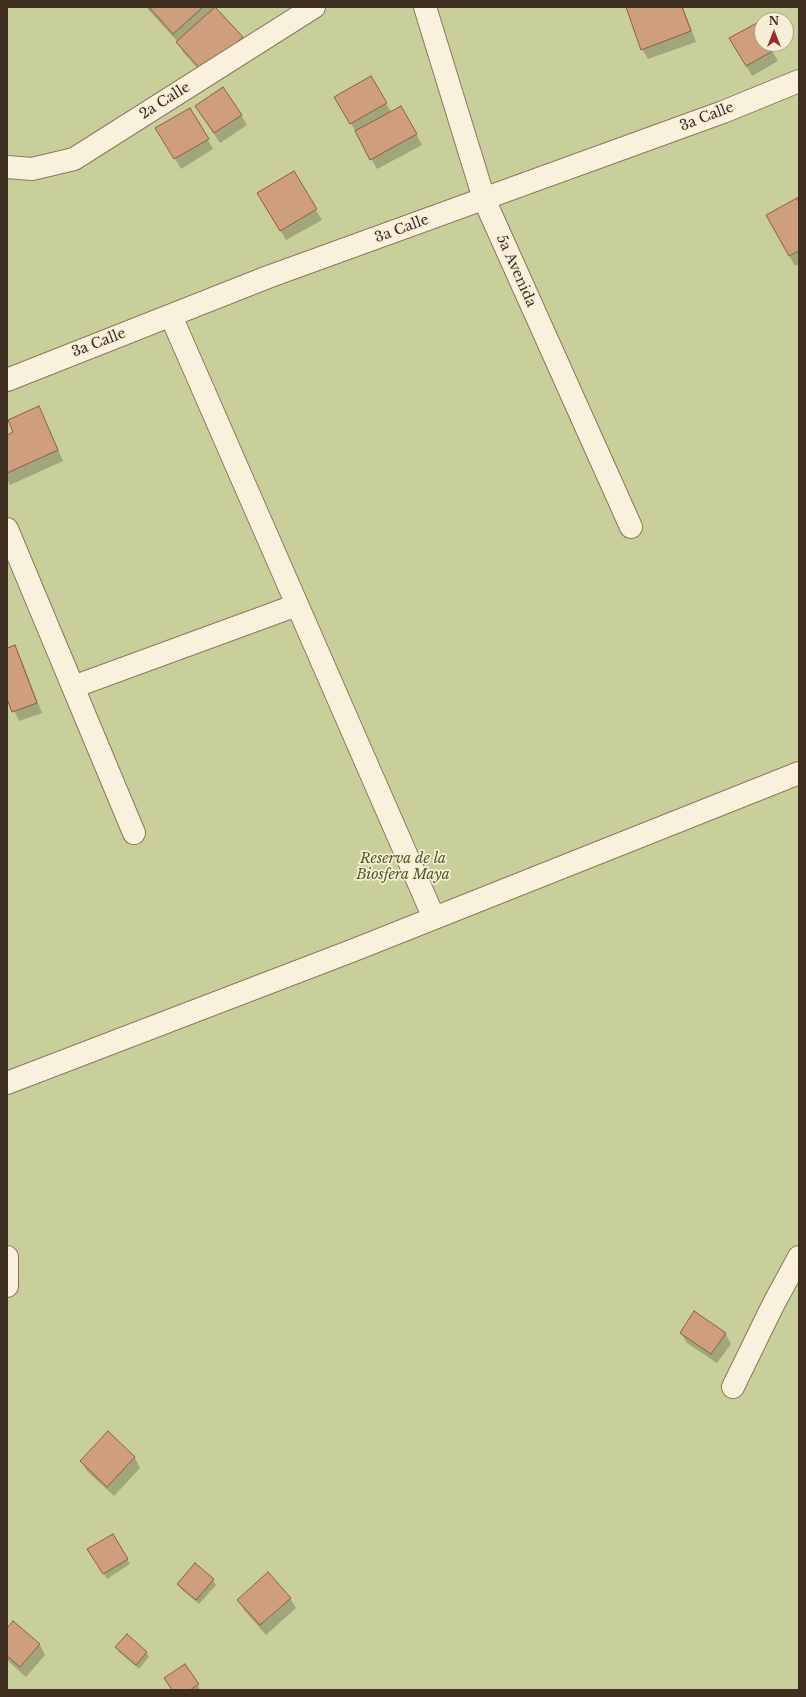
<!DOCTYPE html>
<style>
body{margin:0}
#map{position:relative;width:806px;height:1697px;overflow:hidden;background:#f0e4c8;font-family:"Libre Baskerville",serif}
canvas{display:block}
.frame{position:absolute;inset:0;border:8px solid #3d2e20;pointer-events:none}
.north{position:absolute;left:754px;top:12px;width:40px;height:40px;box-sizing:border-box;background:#f7eed8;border:1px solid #ada18e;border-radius:50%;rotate:0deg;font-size:11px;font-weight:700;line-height:16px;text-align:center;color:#3d2e20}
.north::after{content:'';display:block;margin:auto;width:14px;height:18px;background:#9e2a2b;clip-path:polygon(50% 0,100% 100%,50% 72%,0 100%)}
</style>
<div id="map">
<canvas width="806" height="1697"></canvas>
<div class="frame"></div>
<div class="north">N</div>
</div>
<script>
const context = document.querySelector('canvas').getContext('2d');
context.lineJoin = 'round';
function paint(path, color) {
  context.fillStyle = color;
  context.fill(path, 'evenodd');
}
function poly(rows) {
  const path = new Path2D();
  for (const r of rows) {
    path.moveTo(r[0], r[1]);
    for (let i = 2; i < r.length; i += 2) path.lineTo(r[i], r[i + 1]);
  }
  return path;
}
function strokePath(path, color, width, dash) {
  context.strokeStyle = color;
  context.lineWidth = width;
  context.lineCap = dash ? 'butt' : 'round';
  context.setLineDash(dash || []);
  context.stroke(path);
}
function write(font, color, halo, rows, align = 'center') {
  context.font = font + ' "Libre Baskerville",serif';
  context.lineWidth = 3.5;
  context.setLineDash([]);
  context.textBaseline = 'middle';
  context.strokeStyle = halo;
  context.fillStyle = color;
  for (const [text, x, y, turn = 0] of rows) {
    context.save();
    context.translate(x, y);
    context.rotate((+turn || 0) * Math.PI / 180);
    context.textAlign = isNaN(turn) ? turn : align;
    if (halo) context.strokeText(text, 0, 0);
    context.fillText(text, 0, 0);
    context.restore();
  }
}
const green = poly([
 [7,7,799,7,799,1690,7,1690],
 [762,20,786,20,786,44,762,44]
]);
const shadow = poly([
 [146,7,213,7,214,9,216,8,243,38,248,48,210,82,183,52,178,42],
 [627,7,683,7,696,42,648,59,642,49],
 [762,33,762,44,768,44,778,61,752,76,731,38],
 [371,77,391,112,407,117,422,145,377,169,336,97],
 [196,106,241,115,247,125,220,143],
 [190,109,213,149,181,169,157,128],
 [293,173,322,220,286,240,258,193],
 [799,203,799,264,795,266,767,216],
 [39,407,63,461,10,485,7,479,7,436,15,433],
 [14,646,20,656,42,713,19,721,7,696,7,649],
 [681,1333,725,1333,731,1344,717,1363,687,1343],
 [108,1432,135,1458,140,1468,114,1496,87,1471,81,1461],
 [112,1535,130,1564,107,1579,89,1550],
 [213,1580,216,1585,199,1604,181,1589,178,1584],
 [290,1598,296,1608,266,1635,244,1610,238,1600],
 [13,1622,40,1645,45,1655,26,1677,7,1660,7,1630],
 [117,1648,146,1652,149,1657,139,1669,119,1652],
 [184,1665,198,1685,200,1690,173,1690]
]);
const building = poly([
 [149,7,203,7,173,34,149,7],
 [215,7,243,37,203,72,176,42,215,7],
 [626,7,682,7,691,31,641,50,626,7],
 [757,23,762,31,762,44,769,44,773,51,746,66,729,38,757,23],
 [371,76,387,103,350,124,334,97,371,76],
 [223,87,242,115,214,133,195,106,223,87],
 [401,106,417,134,370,160,355,131,401,106],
 [190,108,209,139,174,159,155,128,190,108],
 [294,171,317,209,280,231,257,193,294,171],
 [797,198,799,202,799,251,789,256,766,215,797,198],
 [39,406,58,450,7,473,7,435,13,432,8,420,39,406],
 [15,645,37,703,12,712,7,699,7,648,15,645],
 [694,1311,726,1333,711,1354,680,1333,694,1311],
 [108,1431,135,1457,107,1487,80,1461,108,1431],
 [113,1534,128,1559,103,1574,87,1549,113,1534],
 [195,1563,214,1579,196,1600,177,1584,195,1563],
 [268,1572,291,1598,260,1625,237,1600,268,1572],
 [13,1621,40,1644,20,1667,7,1656,7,1628,13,1621],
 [127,1634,147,1652,136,1665,115,1647,127,1634],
 [185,1664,199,1684,190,1690,172,1690,164,1678,185,1664]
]);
const street = poly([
 [425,7,484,199,631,527],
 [7,167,32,169,74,159,314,7],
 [171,316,434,918],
 [7,380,268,277,723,112,799,81],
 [7,529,134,833],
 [73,687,297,605],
 [7,1083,354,950,799,773],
 [7,1257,7,1286],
 [733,1387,773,1305,799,1257]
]);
const streetNames = [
 ["2a Calle",165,101,-32],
 ["3a Calle",707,117,-21],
 ["3a Calle",402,229,-20],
 ["5a Avenida",516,271,66],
 ["3a Calle",99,343,-21]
];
const parkNames = [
 ["Reserva de la",403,859],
 ["Biosfera Maya",403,875]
];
paint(green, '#c9cf9b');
paint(shadow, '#0003');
paint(building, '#cf9f7d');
strokePath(building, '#8d5f41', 1);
strokePath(street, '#8d765c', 24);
strokePath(street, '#faf1dc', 22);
write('14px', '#3d2e20', '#f7eed8', streetNames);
write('italic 14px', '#4d5a26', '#f7eed8', parkNames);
</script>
